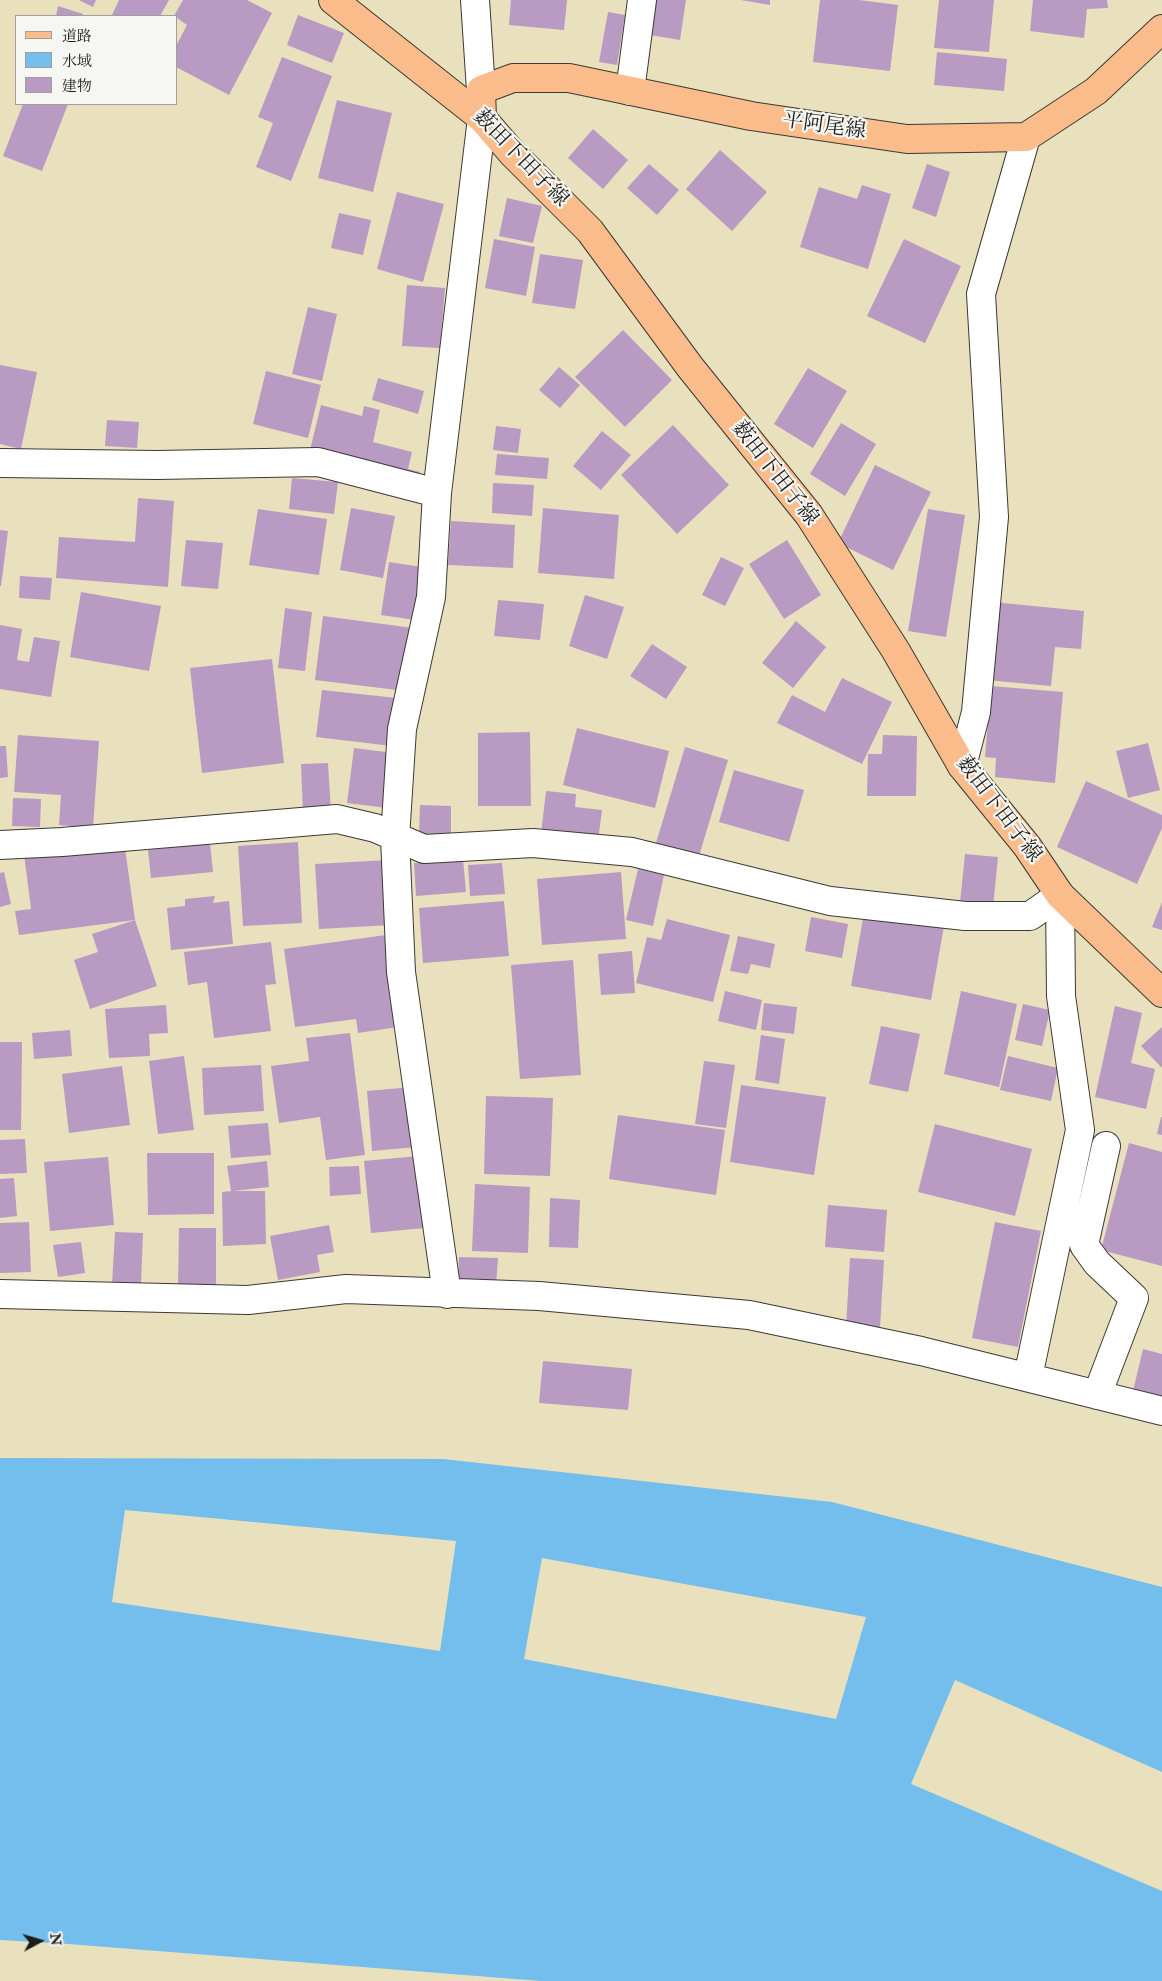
<!DOCTYPE html>
<meta charset="utf-8">
<style>
body{margin:0}
#map{position:relative;width:1162px;height:1981px;overflow:hidden;background:#e9e0be;font-family:"IM FELL Double Pica","Noto Serif JP",serif}
canvas{display:block}
.legend{position:absolute;left:15px;top:15px;width:162px;height:90px;box-sizing:border-box;background:#f6f6f2;border:1px solid #9f9f9c;margin:0;padding:6px 9px;list-style:none;font-size:15px;color:#1c1c1c}
.legend li{display:flex;align-items:center;gap:10px;height:25px}
.legend b{width:25px;border:1px solid #9f9f9c}
.north{position:absolute;left:15px;top:1916px;width:50px;height:50px;-webkit-text-stroke:4px #f6f6f2;paint-order:stroke;rotate:84deg;font-size:14px;font-weight:700;line-height:20px;text-align:center;color:#1c1c1c}
.north::after{content:'';display:block;margin:auto;width:18px;height:22px;background:#1c1c1c;clip-path:polygon(50% 0,100% 100%,50% 72%,0 100%)}
</style>
<div id="map">
<canvas width="1162" height="1981"></canvas>
<ul class="legend">
<li><b style="height:6px;background:#fabc8b"></b>道路</li>
<li><b style="height:14px;background:#73beec"></b>水域</li>
<li><b style="height:14px;background:#b99ac2"></b>建物</li>
</ul>
<div class="north">N</div>
</div>
<script>
const context = document.querySelector('canvas').getContext('2d');
context.lineJoin = 'round';
function paint(path, color) {
  context.fillStyle = color;
  context.fill(path, 'evenodd');
}
function poly(rows) {
  const path = new Path2D();
  for (const r of rows) {
    path.moveTo(r[0], r[1]);
    for (let i = 2; i < r.length; i += 2) path.lineTo(r[i], r[i + 1]);
  }
  return path;
}
function strokePath(path, color, width, dash) {
  context.strokeStyle = color;
  context.lineWidth = width;
  context.lineCap = dash ? 'butt' : 'round';
  context.setLineDash(dash || []);
  context.stroke(path);
}
function write(font, color, halo, rows, align = 'center') {
  context.font = font + ' "IM FELL Double Pica","Noto Serif JP",serif';
  context.lineWidth = 4.5;
  context.setLineDash([]);
  context.textBaseline = 'middle';
  context.strokeStyle = halo;
  context.fillStyle = color;
  for (const [text, x, y, turn = 0] of rows) {
    context.save();
    context.translate(x, y);
    context.rotate((+turn || 0) * Math.PI / 180);
    context.textAlign = isNaN(turn) ? turn : align;
    if (halo) context.strokeText(text, 0, 0);
    context.fillText(text, 0, 0);
    context.restore();
  }
}
const water = poly([
 [0,1458,443,1459,832,1502,1162,1587,1162,1981,0,1981]
]);
const pier = poly([
 [125,1510,456,1541,440,1651,112,1602],
 [542,1558,866,1617,836,1719,524,1659],
 [955,1680,1162,1772,1162,1891,911,1784],
 [0,1940,68,1944,541,1981,0,1981]
]);
const building = poly([
 [79,0,96,0,93,7],
 [119,0,169,0,160,16,115,16,112,15],
 [183,0,247,0,272,13,229,95,176,67,176,46,187,25,174,16],
 [511,0,567,0,564,30,509,25],
 [655,0,686,0,680,40,650,35],
 [741,0,770,0,770,5],
 [820,0,859,0,898,5,890,71,813,62],
 [939,0,994,0,989,52,934,48],
 [1033,0,1107,0,1108,8,1087,9,1084,38,1030,31],
 [58,6,83,14,82,16,56,16],
 [608,12,625,15,617,65,599,62],
 [298,15,344,33,332,63,287,45],
 [937,52,1007,59,1004,91,934,85],
 [282,57,332,76,291,181,256,167,273,123,258,117],
 [337,100,392,113,373,192,318,178],
 [23,104,68,104,42,171,3,156],
 [593,129,628,160,603,189,568,158],
 [720,150,767,192,732,231,686,189],
 [649,164,679,190,657,215,627,188],
 [927,164,950,172,936,217,912,208],
 [862,185,891,194,868,269,800,247,819,187,857,199],
 [397,192,444,204,423,282,377,269],
 [507,198,542,206,533,243,499,236],
 [339,213,371,220,363,255,331,248],
 [494,239,535,247,526,296,485,288],
 [904,239,961,266,925,343,867,316],
 [540,254,583,260,575,309,532,303],
 [407,285,445,288,440,348,402,346],
 [308,307,337,314,322,381,292,374],
 [623,330,672,380,625,427,575,377],
 [0,365,37,372,21,449,0,444],
 [559,367,580,385,560,408,539,390],
 [808,368,847,391,813,448,774,424],
 [266,371,321,385,308,438,253,424],
 [378,378,424,391,418,414,372,400],
 [321,405,362,416,364,406,380,410,373,442,412,452,408,469,420,472,418,481,309,454],
 [107,420,139,422,137,448,105,446],
 [841,423,876,444,845,496,810,474],
 [673,425,729,485,677,534,621,475],
 [496,426,521,429,518,453,493,450],
 [602,431,631,455,601,490,573,466],
 [497,454,549,458,547,479,495,475],
 [875,465,931,492,893,570,838,543],
 [292,478,338,482,334,514,289,509],
 [493,483,534,485,532,516,492,513],
 [138,498,174,501,168,587,56,578,59,537,135,542],
 [351,508,395,516,383,578,340,570],
 [543,508,619,515,614,579,538,573],
 [258,509,327,519,319,575,249,565],
 [928,509,965,515,946,637,908,631],
 [451,521,515,525,513,568,448,565],
 [0,530,8,531,1,586,0,586],
 [186,540,223,543,218,589,181,586],
 [787,540,821,595,784,619,749,564],
 [721,557,744,568,725,606,702,595],
 [389,562,422,567,415,620,381,615],
 [20,576,52,578,50,600,19,598],
 [81,592,161,606,149,671,70,657],
 [585,595,624,607,607,659,569,646],
 [498,600,544,604,540,640,494,636],
 [993,602,1084,611,1081,649,1055,647,1051,686,986,680],
 [285,608,312,612,305,671,278,668],
 [323,616,413,628,405,691,315,680],
 [796,621,826,647,793,688,762,663],
 [0,625,22,629,17,660,29,662,34,637,60,641,51,697,0,689],
 [652,644,687,667,666,699,630,676],
 [272,659,284,763,202,773,190,668],
 [842,678,892,702,862,764,777,723,792,695,825,712],
 [991,686,1063,692,1055,783,995,777,996,758,985,757],
 [322,690,397,698,392,746,316,737],
 [577,728,669,751,655,808,563,785],
 [530,732,531,806,478,806,478,733],
 [18,735,99,741,93,828,59,825,61,795,14,792],
 [883,735,917,736,916,796,867,796,868,754,882,754],
 [1148,743,1160,790,1128,798,1116,751],
 [0,746,6,746,8,777,0,778],
 [685,747,728,760,699,856,656,843],
 [354,748,394,753,387,808,347,803],
 [328,763,331,813,303,814,301,764],
 [734,770,804,790,789,842,719,822],
 [1086,781,1162,815,1162,828,1137,884,1057,847],
 [546,791,576,794,575,807,602,810,598,841,541,834],
 [13,798,41,799,40,827,12,826],
 [420,805,451,806,451,836,419,835],
 [124,841,135,920,157,986,90,1009,74,960,98,952,92,934,135,920,19,935,15,911,31,909,24,854],
 [298,842,302,923,243,926,238,846],
 [210,843,213,872,151,878,148,850],
 [965,854,998,857,993,907,960,903],
 [463,859,466,892,416,896,414,863],
 [388,860,391,925,319,929,315,864],
 [502,863,505,894,470,896,468,865],
 [638,869,664,875,653,926,626,920],
 [4,872,11,904,0,907,0,873],
 [621,872,626,939,542,945,537,879],
 [215,896,213,903,229,901,233,944,171,950,167,908,185,906,185,899],
 [504,901,509,956,423,963,419,908],
 [1162,902,1162,930,1152,927],
 [864,913,944,926,931,1000,851,986],
 [811,917,848,924,842,958,805,951],
 [667,919,730,935,713,1002,636,983,647,937,661,940],
 [386,935,398,1027,358,1033,356,1019,295,1027,284,949],
 [738,936,775,944,770,968,751,964,748,974,730,971],
 [271,942,276,984,265,985,271,1031,214,1038,207,982,188,985,184,952],
 [632,951,635,993,601,995,598,954],
 [573,960,581,1075,520,1079,511,965],
 [725,991,762,1000,756,1030,718,1021],
 [961,991,1017,1004,999,1087,944,1074],
 [764,1003,797,1007,794,1034,761,1030],
 [1023,1004,1050,1010,1042,1046,1015,1040],
 [166,1005,168,1033,149,1034,150,1056,109,1058,105,1009],
 [1115,1006,1142,1013,1131,1063,1155,1069,1146,1109,1095,1097],
 [881,1026,920,1034,908,1092,869,1084],
 [1162,1027,1162,1068,1141,1046],
 [70,1030,72,1056,34,1059,32,1033],
 [350,1033,365,1155,326,1160,320,1117,279,1123,271,1066,309,1061,306,1038],
 [761,1035,785,1039,779,1084,755,1080],
 [0,1042,22,1042,21,1130,0,1130],
 [184,1056,194,1130,158,1134,149,1061],
 [1008,1056,1058,1068,1051,1101,1000,1090],
 [704,1061,735,1065,726,1128,695,1124],
 [261,1065,264,1111,204,1115,202,1068],
 [122,1066,130,1125,69,1133,62,1074],
 [741,1085,826,1097,814,1175,730,1162],
 [412,1087,417,1147,372,1151,367,1091],
 [486,1096,553,1098,550,1176,484,1174],
 [618,1115,725,1130,716,1195,609,1179],
 [1161,1117,1162,1117,1162,1135,1157,1134],
 [268,1123,271,1155,231,1158,228,1126],
 [935,1124,1032,1149,1015,1216,918,1192],
 [25,1139,27,1173,0,1174,0,1140],
 [1129,1143,1162,1152,1162,1266,1101,1250],
 [147,1153,214,1153,214,1214,148,1215],
 [418,1156,425,1228,371,1233,364,1161],
 [108,1157,114,1225,50,1231,44,1162],
 [267,1161,269,1187,233,1191,265,1191,266,1244,223,1246,222,1192,231,1191,227,1166],
 [359,1166,361,1194,330,1196,329,1167],
 [14,1178,17,1216,0,1218,0,1179],
 [475,1184,530,1187,528,1253,472,1251],
 [550,1198,580,1200,578,1248,549,1247],
 [828,1205,887,1210,884,1252,825,1247],
 [29,1222,31,1272,0,1273,0,1223],
 [995,1222,1041,1231,1018,1347,972,1338],
 [329,1225,334,1252,317,1255,320,1272,278,1280,270,1236],
 [179,1228,216,1228,216,1286,178,1286],
 [115,1232,143,1233,141,1284,112,1284],
 [81,1242,85,1273,58,1277,53,1245],
 [459,1257,498,1258,496,1285,458,1284],
 [850,1258,884,1260,880,1328,846,1327],
 [1143,1349,1162,1354,1162,1399,1133,1391],
 [543,1361,632,1369,628,1410,539,1403]
]);
const minor = poly([
 [475,0,481,90],
 [630,91,642,0],
 [0,463,157,465,318,462,437,493],
 [962,766,976,712,994,517,981,294,1026,137],
 [0,845,62,842,337,819,375,828,424,849,533,843,632,852,830,901,965,916,1030,916,1060,895],
 [0,1294,248,1300,346,1289,539,1296,749,1315,921,1351,1162,1411],
 [447,1294,401,972,395,838,402,729,431,597,437,493,482,118],
 [1028,1377,1080,1130,1061,996,1060,895],
 [1097,1395,1134,1298,1097,1263,1084,1245,1106,1146]
]);
const major = poly([
 [333,0,482,118,513,154,590,231,690,367,809,515,896,651,962,766,1027,846,1060,895,1162,993],
 [482,118,481,90,513,78,569,78,751,116,907,139,1026,137,1096,91,1162,29]
]);
const streetNames = [
 ["平阿尾線",824,127,8],
 ["薮田下田子線",520,159,46],
 ["薮田下田子線",774,474,52],
 ["薮田下田子線",998,810,53]
];
paint(water, '#73beec');
paint(pier, '#e9e0be');
paint(building, '#b99ac2');
strokePath(minor, '#3b3934', 30);
strokePath(major, '#3b3934', 30);
strokePath(minor, '#fff', 28);
strokePath(major, '#fabc8b', 28);
write('21px', '#1c1c1c', '#f6f6f2', streetNames);
</script>
